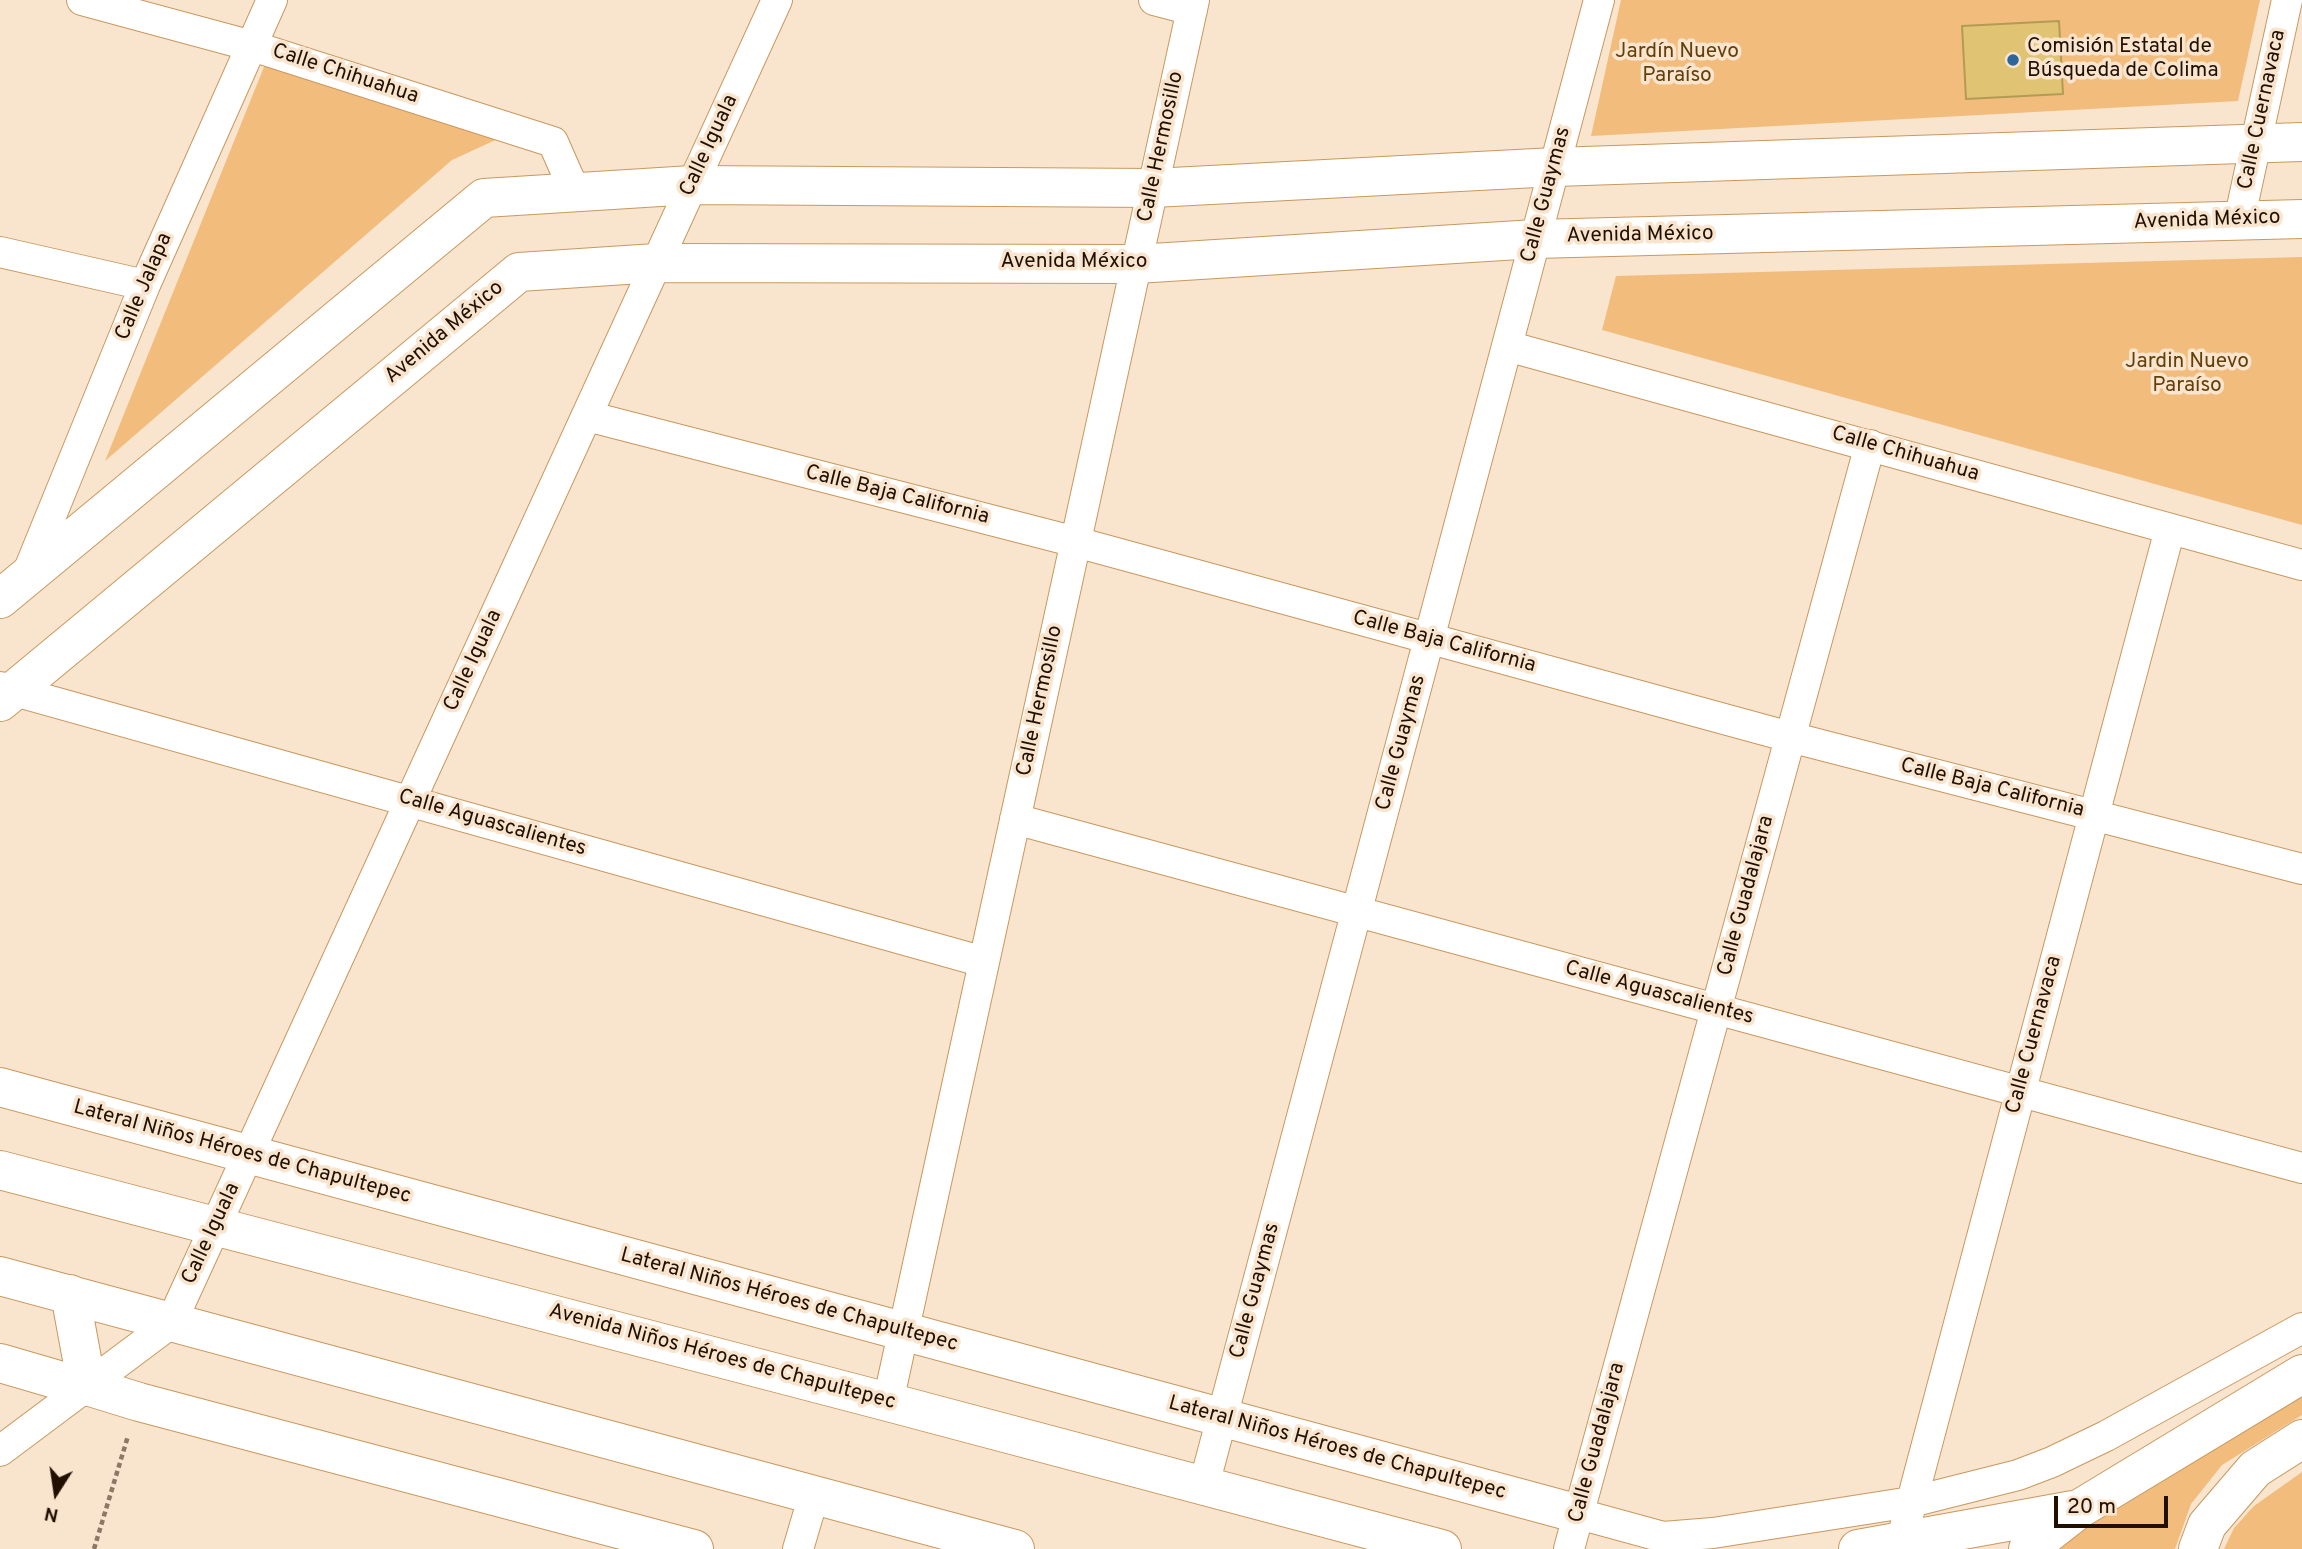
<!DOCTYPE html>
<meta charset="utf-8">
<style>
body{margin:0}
#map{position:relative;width:2302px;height:1549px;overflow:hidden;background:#f9e4cd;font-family:Overpass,sans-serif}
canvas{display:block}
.north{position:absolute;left:21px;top:1458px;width:70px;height:70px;-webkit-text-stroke:5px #f9e4cd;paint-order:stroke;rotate:192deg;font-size:19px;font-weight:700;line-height:28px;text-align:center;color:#210f00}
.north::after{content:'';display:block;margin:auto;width:24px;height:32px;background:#210f00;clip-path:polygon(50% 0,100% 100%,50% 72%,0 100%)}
.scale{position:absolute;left:2054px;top:1496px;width:114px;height:32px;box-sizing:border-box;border:4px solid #210f00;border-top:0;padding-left:9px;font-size:21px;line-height:24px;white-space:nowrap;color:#210f00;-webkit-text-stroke:5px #f9e4cd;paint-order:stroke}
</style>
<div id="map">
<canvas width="2302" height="1549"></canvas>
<div class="north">N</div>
<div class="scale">20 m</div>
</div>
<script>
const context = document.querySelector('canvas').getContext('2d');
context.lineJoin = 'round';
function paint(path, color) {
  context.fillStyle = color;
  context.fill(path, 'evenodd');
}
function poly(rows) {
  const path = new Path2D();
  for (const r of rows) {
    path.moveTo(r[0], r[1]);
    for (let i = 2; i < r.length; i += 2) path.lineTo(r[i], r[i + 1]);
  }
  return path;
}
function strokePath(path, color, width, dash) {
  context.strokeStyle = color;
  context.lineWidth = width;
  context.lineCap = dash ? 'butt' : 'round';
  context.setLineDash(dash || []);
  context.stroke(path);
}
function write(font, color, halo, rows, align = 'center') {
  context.font = font + ' Overpass,sans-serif';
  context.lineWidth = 7;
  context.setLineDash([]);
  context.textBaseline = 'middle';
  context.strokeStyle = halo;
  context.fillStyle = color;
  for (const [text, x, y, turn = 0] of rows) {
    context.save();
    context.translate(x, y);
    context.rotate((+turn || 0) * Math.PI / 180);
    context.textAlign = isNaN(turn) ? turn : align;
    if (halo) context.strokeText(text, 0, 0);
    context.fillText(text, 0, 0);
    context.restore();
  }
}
const green = poly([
 [1621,0,2260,0,2238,101,1591,136],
 [266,62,502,137,452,160,105,461],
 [2302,257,2302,525,1602,330,1616,276],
 [2302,1389,2302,1415,2222,1465,2191,1504,2175,1549,2055,1549,2092,1522],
 [2302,1472,2302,1549,2224,1549,2234,1528,2254,1506]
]);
const building = poly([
 [2059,21,2063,94,1966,99,1962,26,2059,21]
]);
const path = poly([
 [94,1549,128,1436]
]);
const minor = poly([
 [82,0,252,46,553,142,575,192],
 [1154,0,1192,10],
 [2239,221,2287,0],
 [0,252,145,285],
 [1507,346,2302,565],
 [587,416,1076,542,1790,737,2302,869],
 [26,577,145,285,272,0],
 [0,687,984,962],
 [1015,819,2302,1168],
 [888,1402,1194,0],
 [0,1451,171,1323,777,0],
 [1204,1485,1599,0],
 [1579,1514,1663,1537,1713,1533,1911,1502,2018,1475,2052,1462,2106,1436,2302,1328],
 [1901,1542,2170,529],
 [798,1549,814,1495],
 [1569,1549,1870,445]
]);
const tertiary = poly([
 [0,599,484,198,692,185,1153,188,1555,167,2302,142],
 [0,702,519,272,656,263,1136,264,1535,239,2302,219],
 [0,1087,1579,1514],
 [0,1363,79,1386,87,1386,139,1402,694,1549],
 [1858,1549,2073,1510],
 [2028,1549,2079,1509,2302,1374]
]);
const secondary = poly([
 [0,1170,888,1402,1442,1549],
 [0,1276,1015,1549],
 [70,1294,87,1386]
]);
const trunk = poly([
 [2198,1549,2207,1525,2255,1469,2302,1439]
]);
const markers = [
 [2013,60,7,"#2b669d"]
];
const poiNames = [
 ["Comisión Estatal de",2027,48],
 ["Búsqueda de Colima",2027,72]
];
const parkNames = [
 ["Jardín Nuevo",1677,53],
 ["Paraíso",1677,77],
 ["Jardin Nuevo",2187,363],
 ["Paraíso",2187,387]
];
const streetNames = [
 ["Calle Chihuahua",345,75,18],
 ["Calle Cuernavaca",2263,110,-78],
 ["Calle Iguala",710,146,-65],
 ["Calle Hermosillo",1162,147,-78],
 ["Calle Guaymas",1547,195,-75],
 ["Avenida México",2207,221,-2],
 ["Avenida México",1640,236,-1],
 ["Avenida México",1074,263],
 ["Calle Jalapa",145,287,-67],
 ["Avenida México",445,333,-40],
 ["Calle Chihuahua",1905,455,16],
 ["Calle Baja California",897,496,14],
 ["Calle Baja California",1444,643,15],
 ["Calle Iguala",474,661,-65],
 ["Calle Hermosillo",1041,701,-78],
 ["Calle Guaymas",1402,743,-75],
 ["Calle Baja California",1992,789,14],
 ["Calle Aguascalientes",492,824,16],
 ["Calle Guadalajara",1747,896,-75],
 ["Calle Aguascalientes",1659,994,15],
 ["Calle Cuernavaca",2035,1035,-75],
 ["Lateral Niños Héroes de Chapultepec",242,1153,15],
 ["Calle Iguala",212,1234,-65],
 ["Calle Guaymas",1256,1291,-75],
 ["Lateral Niños Héroes de Chapultepec",789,1301,15],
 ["Avenida Niños Héroes de Chapultepec",722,1358,15],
 ["Calle Guadalajara",1598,1443,-75],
 ["Lateral Niños Héroes de Chapultepec",1337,1449,15]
];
paint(green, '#f2bc7d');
paint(building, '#e0c373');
strokePath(building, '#b49b54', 2);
strokePath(minor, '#c9985e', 32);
strokePath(tertiary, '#c9985e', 40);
strokePath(secondary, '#c9985e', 40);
strokePath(trunk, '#c9985e', 40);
strokePath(path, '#8c7866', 4.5, [5, 3.5]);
strokePath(minor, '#fff', 30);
strokePath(tertiary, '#fff', 38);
strokePath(secondary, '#fff', 38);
strokePath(trunk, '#fff', 38);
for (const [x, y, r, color] of markers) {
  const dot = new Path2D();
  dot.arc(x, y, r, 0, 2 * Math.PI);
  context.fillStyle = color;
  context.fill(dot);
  strokePath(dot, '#f9e4cd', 2.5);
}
write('21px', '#210f00', '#f9e4cd', poiNames, 'left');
write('21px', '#633f0a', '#f9e4cd', parkNames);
write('21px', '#210f00', '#f9e4cd', streetNames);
</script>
